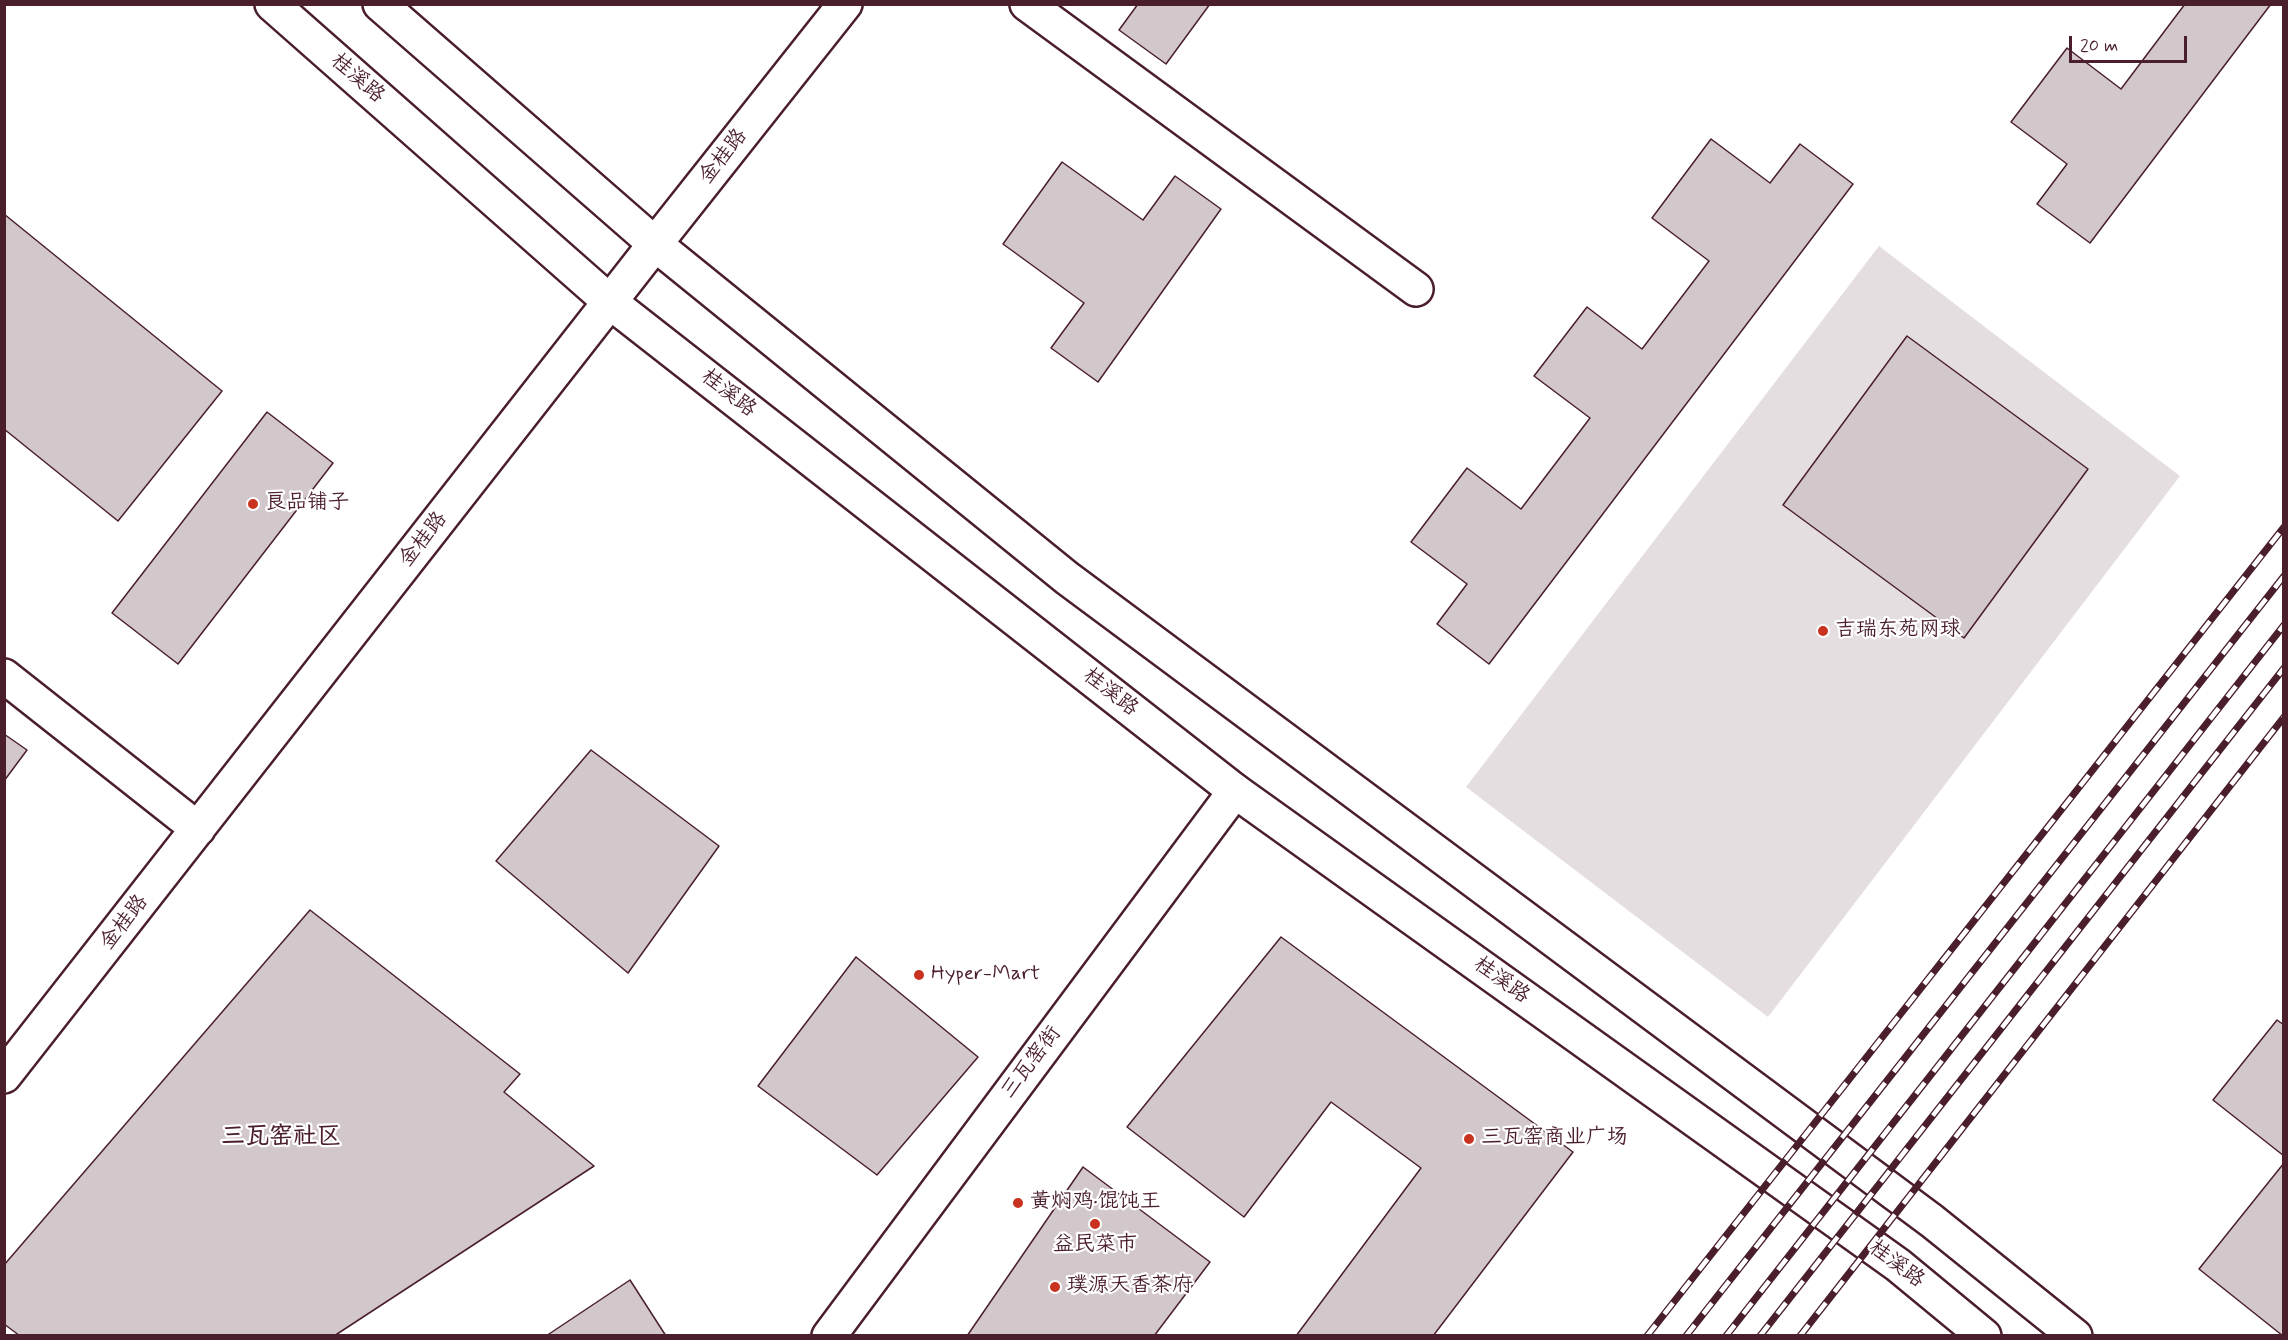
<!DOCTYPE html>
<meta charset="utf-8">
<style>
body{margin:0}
#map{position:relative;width:2288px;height:1340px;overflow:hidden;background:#fff;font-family:Mynerve,sans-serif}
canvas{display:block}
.frame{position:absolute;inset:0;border:6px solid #4a1f2b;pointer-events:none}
.scale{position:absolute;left:2069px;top:36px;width:118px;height:27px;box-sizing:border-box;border:3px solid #4a1f2b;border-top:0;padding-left:8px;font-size:18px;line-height:21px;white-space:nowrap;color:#4a1f2b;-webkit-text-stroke:4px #fff;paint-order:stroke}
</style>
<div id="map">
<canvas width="2288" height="1340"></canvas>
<div class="frame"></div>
<div class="scale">20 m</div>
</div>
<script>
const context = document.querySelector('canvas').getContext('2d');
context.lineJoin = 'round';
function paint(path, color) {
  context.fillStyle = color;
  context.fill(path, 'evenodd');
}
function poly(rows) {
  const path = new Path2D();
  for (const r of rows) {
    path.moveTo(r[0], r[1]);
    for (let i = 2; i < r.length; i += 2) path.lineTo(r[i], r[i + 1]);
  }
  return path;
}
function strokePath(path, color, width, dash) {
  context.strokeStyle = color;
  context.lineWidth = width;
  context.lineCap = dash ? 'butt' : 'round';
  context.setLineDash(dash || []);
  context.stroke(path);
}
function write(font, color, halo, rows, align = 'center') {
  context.font = font + ' Mynerve,"LXGW WenKai TC",sans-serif';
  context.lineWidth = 4.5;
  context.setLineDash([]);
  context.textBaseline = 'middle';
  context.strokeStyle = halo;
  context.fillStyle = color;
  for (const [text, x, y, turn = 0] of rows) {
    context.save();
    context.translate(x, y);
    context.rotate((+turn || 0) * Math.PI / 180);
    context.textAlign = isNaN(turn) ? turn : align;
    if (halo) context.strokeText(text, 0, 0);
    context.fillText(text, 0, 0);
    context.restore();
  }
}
const green = poly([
 [1879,246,2180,476,1768,1017,1466,787]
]);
const building = poly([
 [1138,4,1210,4,1166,64,1119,30,1138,4],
 [2185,4,2271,4,2090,243,2037,204,2067,164,2011,122,2067,48,2121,89,2185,4],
 [1711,139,1770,183,1800,144,1853,184,1489,664,1437,624,1467,584,1411,542,1467,468,1521,509,1590,418,1534,376,1587,307,1642,349,1709,261,1652,218,1711,139],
 [1062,162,1143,220,1175,176,1221,209,1098,382,1051,348,1084,303,1003,244,1062,162],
 [4,214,222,391,118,521,4,429,4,214],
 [1907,336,2088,469,1964,638,1783,505,1907,336],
 [267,412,333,463,178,664,112,613,267,412],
 [4,734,27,750,4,781,4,734],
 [591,750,719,846,628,973,496,861,591,750],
 [310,910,520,1074,504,1092,594,1166,334,1336,20,1336,4,1324,4,1265,310,910],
 [1281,937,1573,1152,1433,1336,1296,1336,1421,1168,1331,1102,1244,1217,1127,1127,1281,937],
 [856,957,978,1057,877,1175,758,1086,856,957],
 [2277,1020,2284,1025,2284,1156,2213,1100,2277,1020],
 [2284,1163,2284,1336,2283,1336,2199,1269,2284,1163],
 [1083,1167,1210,1262,1154,1336,967,1336,1083,1167],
 [630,1280,666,1336,546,1336,630,1280]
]);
const minor = poly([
 [1027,4,1416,289],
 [4,676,198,829],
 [4,1076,655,244,845,4],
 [829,1336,1235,791]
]);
const major = poly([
 [272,4,610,302,1235,791,1898,1265,1984,1336],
 [380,4,655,244,1067,578,1932,1221,2075,1336]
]);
const rail = poly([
 [1647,1336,2284,527],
 [1686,1336,2284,576],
 [1726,1336,2284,625],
 [1760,1336,2284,668],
 [1800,1336,2284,717]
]);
const markers = [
 [253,504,6,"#c8321e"],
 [1823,631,6,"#c8321e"],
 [919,975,6,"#c8321e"],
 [1469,1139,6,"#c8321e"],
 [1018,1203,6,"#c8321e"],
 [1095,1224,6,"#c8321e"],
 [1055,1287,6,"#c8321e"]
];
const streetNames = [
 ["桂溪路",357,79,41],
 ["金桂路",724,157,-52],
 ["桂溪路",728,394,38],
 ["金桂路",424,540,-52],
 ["桂溪路",1110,693,38],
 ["金桂路",125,923,-52],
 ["桂溪路",1501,981,36],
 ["三瓦窑街",1032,1063,-53],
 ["桂溪路",1896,1265,37]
];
const poiNames = [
 ["良品铺子",265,504],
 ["吉瑞东苑网球",1835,631],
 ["Hyper-Mart",931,975],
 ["三瓦窑商业广场",1481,1139],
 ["黄焖鸡·馄饨王",1030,1203],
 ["益民菜市",1095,1246,"center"],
 ["璞源天香茶府",1067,1287]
];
const quarterNames = [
 ["三瓦窑社区",281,1138]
];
paint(green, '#e5dee0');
paint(building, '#d2c7cb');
strokePath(building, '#4a1f2b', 1.5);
strokePath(minor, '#4a1f2b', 38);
strokePath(major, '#4a1f2b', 38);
strokePath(minor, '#fff', 33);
strokePath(major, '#fff', 33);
strokePath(rail, '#4a1f2b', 7);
strokePath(rail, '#fff', 4.5, [14]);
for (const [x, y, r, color] of markers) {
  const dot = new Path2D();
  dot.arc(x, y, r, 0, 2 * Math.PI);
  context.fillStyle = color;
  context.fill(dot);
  strokePath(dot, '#fff', 2);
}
write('21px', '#4a1f2b', '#fff', streetNames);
write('21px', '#4a1f2b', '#fff', poiNames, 'left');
write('bold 24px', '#4a1f2b', '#fff', quarterNames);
</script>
